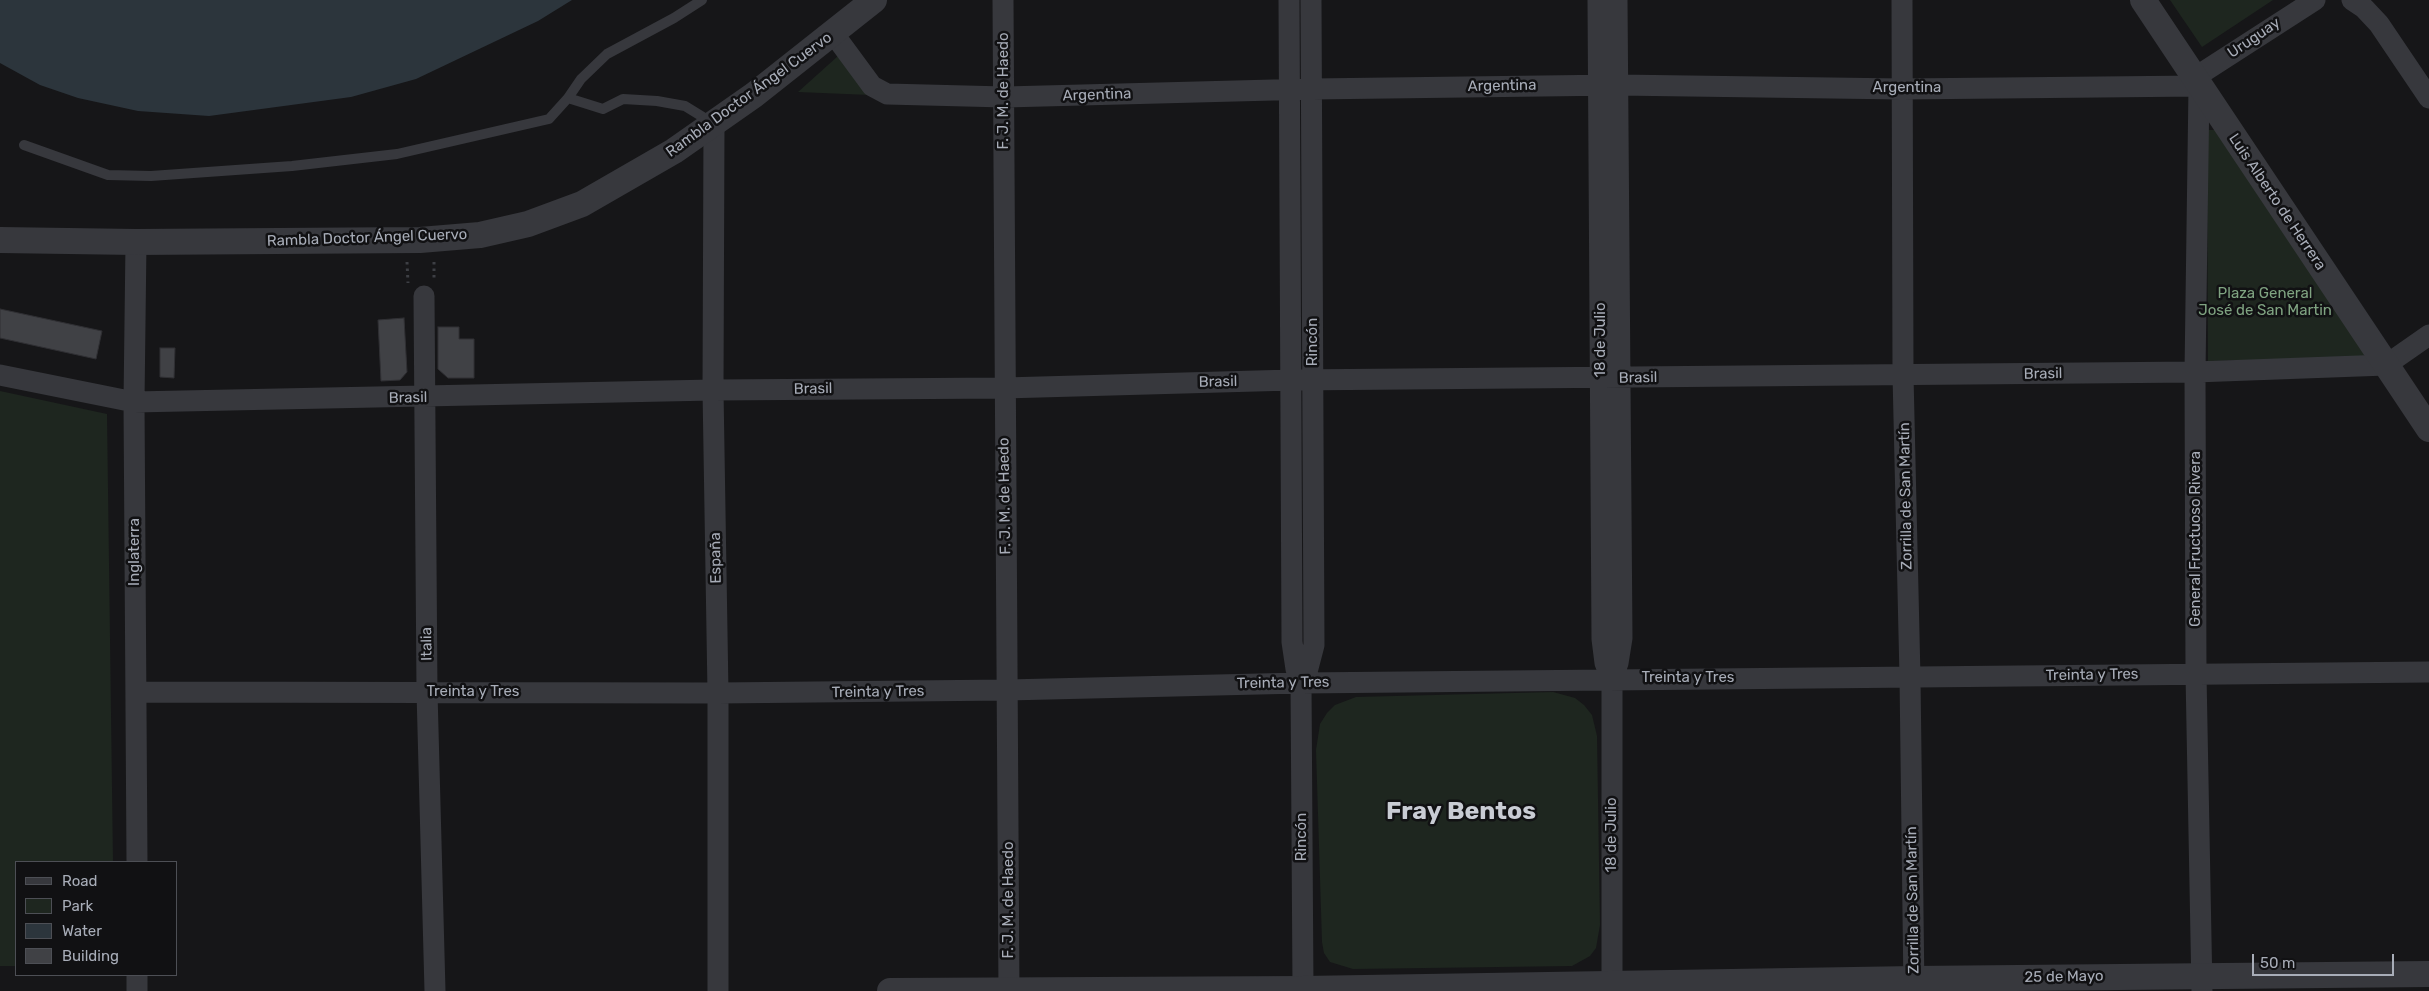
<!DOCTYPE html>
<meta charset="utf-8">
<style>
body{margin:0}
#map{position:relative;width:2429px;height:991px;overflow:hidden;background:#161618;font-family:Rubik,sans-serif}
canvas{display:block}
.legend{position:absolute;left:15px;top:861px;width:162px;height:115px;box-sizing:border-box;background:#111113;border:1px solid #4d4f55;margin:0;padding:6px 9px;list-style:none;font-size:15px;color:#a8adb8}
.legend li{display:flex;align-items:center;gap:10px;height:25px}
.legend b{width:25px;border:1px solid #4d4f55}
.scale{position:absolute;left:2252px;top:954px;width:142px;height:22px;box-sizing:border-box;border:2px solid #a8adb8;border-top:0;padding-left:6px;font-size:15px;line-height:18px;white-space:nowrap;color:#a8adb8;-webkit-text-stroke:4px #111113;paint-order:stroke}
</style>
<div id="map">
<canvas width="2429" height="991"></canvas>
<ul class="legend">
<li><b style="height:6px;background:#37383d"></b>Road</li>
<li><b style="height:14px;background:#1e261f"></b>Park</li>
<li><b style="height:14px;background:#2c353c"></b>Water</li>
<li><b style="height:14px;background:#404145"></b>Building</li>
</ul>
<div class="scale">50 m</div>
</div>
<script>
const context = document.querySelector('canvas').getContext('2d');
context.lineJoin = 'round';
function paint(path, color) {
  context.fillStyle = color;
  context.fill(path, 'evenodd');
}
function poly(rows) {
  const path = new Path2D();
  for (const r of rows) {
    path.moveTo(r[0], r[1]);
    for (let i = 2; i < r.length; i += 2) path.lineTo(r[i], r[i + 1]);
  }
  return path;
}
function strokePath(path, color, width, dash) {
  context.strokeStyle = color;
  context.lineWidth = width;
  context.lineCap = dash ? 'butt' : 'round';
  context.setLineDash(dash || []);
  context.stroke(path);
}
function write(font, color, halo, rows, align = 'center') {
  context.font = font + ' Rubik,sans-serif';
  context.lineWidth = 5;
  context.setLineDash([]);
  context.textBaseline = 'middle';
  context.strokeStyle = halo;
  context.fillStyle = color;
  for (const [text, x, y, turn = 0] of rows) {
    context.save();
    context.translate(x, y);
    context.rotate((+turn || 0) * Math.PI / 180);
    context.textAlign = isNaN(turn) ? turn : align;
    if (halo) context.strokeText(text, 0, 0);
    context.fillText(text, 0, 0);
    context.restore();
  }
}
const green = poly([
 [2170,0,2273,0,2202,47],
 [838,56,870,95,798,92],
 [2207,130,2218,130,2364,348,2364,358,2208,361],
 [0,391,107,414,113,862,16,862,16,966,0,966],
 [1553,692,1575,698,1584,705,1592,715,1597,736,1600,925,1596,948,1590,956,1572,966,1353,969,1330,962,1324,953,1322,942,1316,750,1320,724,1327,713,1335,705,1356,697]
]);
const water = poly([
 [0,0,572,0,538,21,416,79,351,97,209,116,138,111,78,98,40,85,0,63]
]);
const building = poly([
 [0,309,102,331,96,359,0,338,0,309],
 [404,318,407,372,400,380,381,381,378,320,404,318],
 [438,327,459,327,459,339,474,339,474,378,448,378,438,369,438,327],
 [160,348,175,348,174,378,160,377,160,348]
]);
const path = poly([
 [407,262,408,283],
 [434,262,434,280]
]);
const service = poly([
 [568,98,603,109,623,99,657,101,685,106,711,122],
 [24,145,108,175,151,176,292,166,397,154,549,119,568,98,581,79,607,54,674,18,702,0]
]);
const minor = poly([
 [1003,0,1009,991],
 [1289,0,1292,642,1296,669,1301,683,1303,989],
 [1598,0,1602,639,1605,663,1612,679],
 [1902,0,1903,375,1910,677,1914,991],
 [2352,0,2364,8,2379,24,2429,98],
 [833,33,872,86,887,94,1005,97,1312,89,1618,85,1902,89,2199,86,2195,372,2196,674,2202,991],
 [2194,78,2315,0],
 [714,124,713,390,718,693,718,991],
 [136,242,134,402,137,862],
 [424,296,427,692,435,991],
 [0,375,134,402,713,390,1004,388,1292,380,2195,372,2386,365,2429,335],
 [1301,683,1308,668,1314,645,1311,0],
 [136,692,718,693,1007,690,1301,683,2429,672],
 [137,975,137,991],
 [1612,984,1612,679,1618,663,1622,638,1617,0]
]);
const tertiary = poly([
 [2143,0,2429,429],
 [0,240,136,242,420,240,480,235,528,224,582,204,674,151,754,95,874,0],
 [890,991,1303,989,1914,979,2429,974]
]);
const streetNames = [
 ["Uruguay",2254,38,-34],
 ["Argentina",1502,86,-1],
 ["Argentina",1907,88],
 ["F. J. M. de Haedo",1004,91,-90],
 ["Rambla Doctor Ángel Cuervo",749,95,-36],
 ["Argentina",1097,95,-2],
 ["Luis Alberto de Herrera",2277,202,56],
 ["Rambla Doctor Ángel Cuervo",367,238,-2],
 ["18 de Julio",1601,340,-90],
 ["Rincón",1313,342,-90],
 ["Brasil",2043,374,-1],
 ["Brasil",1638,378,-1],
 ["Brasil",1218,382,-1],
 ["Brasil",813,389,-1],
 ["Brasil",408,398,-1],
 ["F. J. M. de Haedo",1005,496,-91],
 ["Zorrilla de San Martín",1906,496,-91],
 ["General Fructuoso Rivera",2196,539,-90],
 ["Inglaterra",135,552,-90],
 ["España",716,558,-91],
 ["Italia",427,644,-91],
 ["Treinta y Tres",2092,675,-1],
 ["Treinta y Tres",1688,678],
 ["Treinta y Tres",1283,683,-1],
 ["Treinta y Tres",473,692],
 ["Treinta y Tres",878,692,-1],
 ["18 de Julio",1612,835,-90],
 ["Rincón",1302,837,-90],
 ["F. J. M. de Haedo",1009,900,-90],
 ["Zorrilla de San Martín",1913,900,-91],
 ["25 de Mayo",2064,977,-1]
];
const parkNames = [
 ["Plaza General",2265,294],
 ["José de San Martin",2265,311]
];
const townNames = [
 ["Fray Bentos",1461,812]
];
paint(green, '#1e261f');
paint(water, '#2c353c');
paint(building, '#404145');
strokePath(building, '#303034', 1);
strokePath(path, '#3d3f44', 3, [2.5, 4]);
strokePath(service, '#37383d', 10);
strokePath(minor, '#37383d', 21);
strokePath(tertiary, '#37383d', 26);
write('15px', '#a8adb8', '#111113', streetNames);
write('15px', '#7fa381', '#111113', parkNames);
write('bold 25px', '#c9ccd4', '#111113', townNames);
</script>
